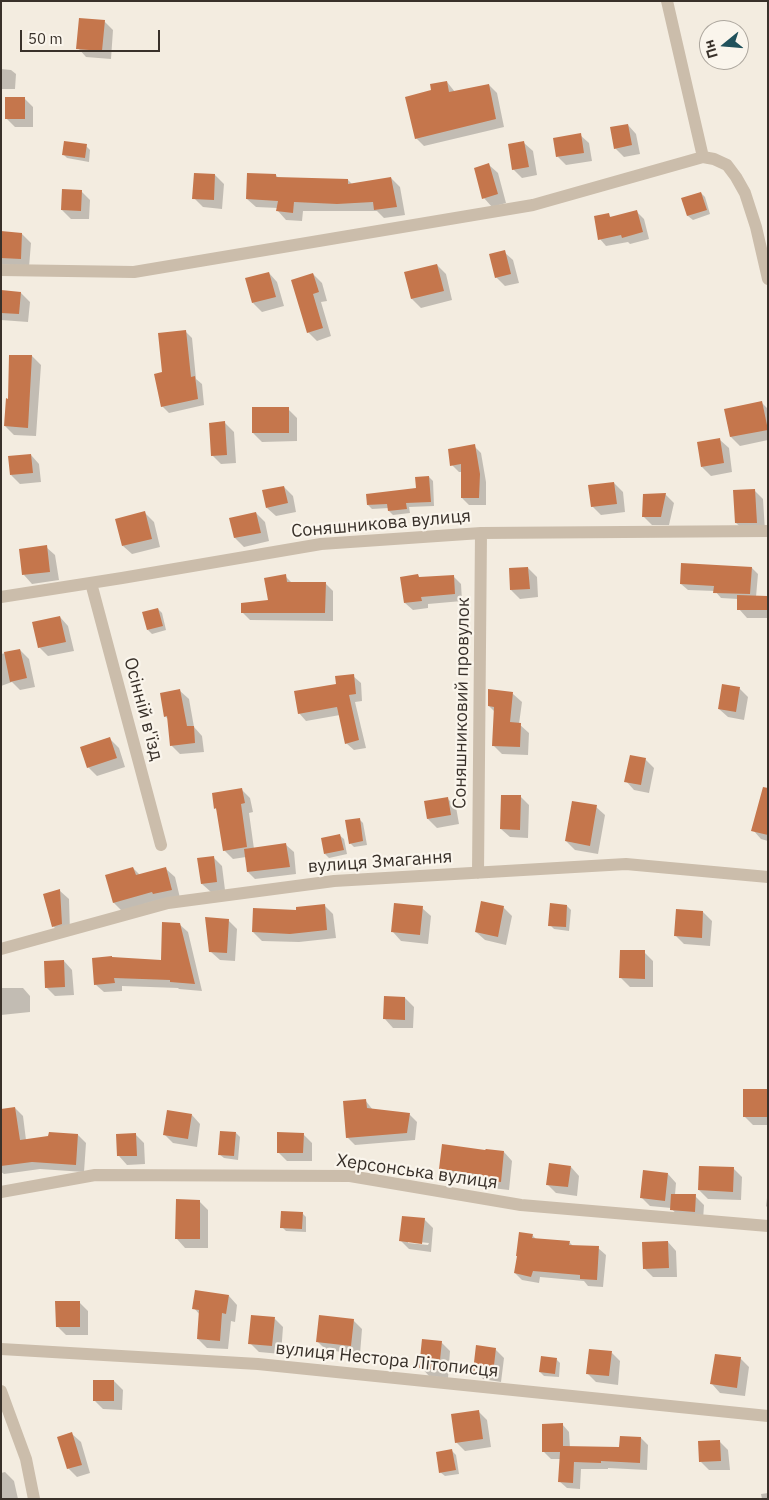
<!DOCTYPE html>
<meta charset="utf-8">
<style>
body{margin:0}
#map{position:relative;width:769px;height:1500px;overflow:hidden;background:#f3ece0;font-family:"IBM Plex Sans",sans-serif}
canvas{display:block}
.frame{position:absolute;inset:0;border:2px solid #39312a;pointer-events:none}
.north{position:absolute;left:699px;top:20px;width:50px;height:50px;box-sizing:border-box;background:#faf5ec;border:1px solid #ada79e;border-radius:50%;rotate:253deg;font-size:14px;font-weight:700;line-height:20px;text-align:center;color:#39312a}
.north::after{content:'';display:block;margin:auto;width:18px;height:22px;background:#20515b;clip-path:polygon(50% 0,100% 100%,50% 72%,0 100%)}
.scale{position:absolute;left:20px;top:30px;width:140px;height:22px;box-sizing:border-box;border:2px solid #39312a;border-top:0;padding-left:6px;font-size:15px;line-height:18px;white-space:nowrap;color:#39312a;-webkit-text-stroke:4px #faf5ec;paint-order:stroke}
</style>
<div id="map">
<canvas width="769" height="1500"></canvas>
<div class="frame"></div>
<div class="north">Пн</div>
<div class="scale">50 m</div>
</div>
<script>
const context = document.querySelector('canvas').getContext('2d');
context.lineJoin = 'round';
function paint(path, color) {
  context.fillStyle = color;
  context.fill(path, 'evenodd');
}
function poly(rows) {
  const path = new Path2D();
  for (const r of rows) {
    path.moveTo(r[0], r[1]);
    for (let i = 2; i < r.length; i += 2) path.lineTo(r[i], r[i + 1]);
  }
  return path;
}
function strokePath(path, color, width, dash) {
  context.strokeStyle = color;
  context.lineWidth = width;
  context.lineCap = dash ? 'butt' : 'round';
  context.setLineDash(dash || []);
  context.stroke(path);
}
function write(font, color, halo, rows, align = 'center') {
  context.font = font + ' "IBM Plex Sans",sans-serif';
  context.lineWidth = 4.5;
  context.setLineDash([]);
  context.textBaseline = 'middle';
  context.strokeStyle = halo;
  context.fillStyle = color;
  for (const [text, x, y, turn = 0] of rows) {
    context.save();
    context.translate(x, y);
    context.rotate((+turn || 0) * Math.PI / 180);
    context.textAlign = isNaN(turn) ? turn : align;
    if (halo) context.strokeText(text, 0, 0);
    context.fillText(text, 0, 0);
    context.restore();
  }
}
const shadow = poly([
 [104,21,113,30,111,59,86,57,78,48],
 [1,69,11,70,16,74,15,89,1,89],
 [447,82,455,92,489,85,497,93,504,127,424,146,416,138,433,91],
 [24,98,33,107,33,127,15,127,6,118],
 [628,125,636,134,640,154,624,157,615,148],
 [580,135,589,143,592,161,566,165,558,157],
 [524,143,533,151,537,175,522,178,513,169],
 [86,146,90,150,89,162,67,158,63,154],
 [489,165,498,173,506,203,492,207,484,198],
 [215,175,224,184,222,209,203,207,194,198],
 [276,175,279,179,348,180,352,184,391,178,400,187,405,215,384,218,377,211,303,211,302,221,286,220,278,211,278,208,256,207,247,199],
 [81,191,90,200,89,219,71,219,62,210],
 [701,193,705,197,710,214,693,220,688,216,683,199],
 [637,212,644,219,649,239,630,244,628,242,606,246,600,239,608,215,612,218],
 [1,232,22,234,31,243,29,267,1,264],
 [504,252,513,260,519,283,505,286,496,277],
 [437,265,446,274,452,300,421,308,412,299,406,273],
 [269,273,277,282,284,306,262,312,253,303],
 [313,274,322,283,327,301,321,302,331,336,317,341,308,332],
 [1,291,21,293,30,302,28,322,1,320],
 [185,331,192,338,196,379,202,384,204,405,169,413,162,406],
 [10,356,32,356,41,365,36,436,14,435,5,426,9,400],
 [761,402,768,409,768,440,740,446,731,437,725,410],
 [288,409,297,418,297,441,262,442,253,433],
 [225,423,234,432,236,463,221,464,212,455],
 [720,440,729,448,732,472,711,476,702,467],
 [474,446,481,453,486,482,486,505,469,505,462,498,463,472,459,472,452,465],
 [31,455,39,464,41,482,20,484,11,475],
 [429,477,433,481,434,506,409,507,410,513,393,515,389,511,389,508,372,509,368,505,417,489],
 [614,483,623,492,625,512,601,515,592,506],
 [284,487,293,496,296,512,276,516,267,508],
 [754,490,763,499,765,531,745,531,736,523],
 [665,494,674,503,669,525,652,525,643,516],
 [145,513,154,522,160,547,132,554,123,546],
 [256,513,265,522,269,541,244,547,235,538,231,519],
 [46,547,55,555,59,580,32,584,24,575],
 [528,568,537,577,538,597,520,599,511,590],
 [752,568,758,574,756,597,766,597,768,598,768,618,747,618,739,609,738,599,721,598,715,591,688,590,681,584],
 [285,576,293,584,325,583,333,591,333,621,250,620,242,612,269,601],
 [418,576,420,578,453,576,461,584,462,601,428,604,428,608,413,610,405,603],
 [158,609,162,613,166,630,152,634,148,630],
 [60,617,68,626,74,651,48,656,39,647],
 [20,650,29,659,35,687,20,690,12,682,1,686,1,654],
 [353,676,361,683,362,701,355,702,366,748,354,750,346,743,340,715,306,721,299,713,337,685],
 [739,688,748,697,744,720,728,717,719,709],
 [180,691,189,699,194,727,202,736,204,752,180,754,171,745,169,720,165,716],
 [489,691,513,694,522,702,519,724,529,733,528,755,502,754,493,745,495,712,489,706],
 [110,739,119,748,125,767,97,776,88,767],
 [645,759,654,768,649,793,634,790,626,781],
 [241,789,250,798,253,812,249,813,254,849,286,845,294,852,296,874,255,879,248,872,246,857,233,859,224,850,218,811,215,808],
 [520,796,529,805,528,838,510,837,501,829],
 [768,796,768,841,761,839,753,830],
 [447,798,456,807,459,824,437,828,428,819,425,802],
 [596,807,605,815,598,854,575,850,566,841],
 [359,819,363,823,367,845,354,847,350,843],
 [339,835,344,839,347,854,329,858,325,854],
 [213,857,222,866,225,890,211,892,202,884],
 [133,868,140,875,166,869,175,877,180,898,123,912,114,903,107,876],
 [60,891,69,899,70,932,62,935,53,926],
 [324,905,333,914,336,938,299,942,262,941,253,932,297,912],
 [567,906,571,910,569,931,554,929,550,925],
 [503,907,512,916,506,945,485,940,476,932],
 [422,908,431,916,428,944,401,941,393,932],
 [703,912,712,921,710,946,684,944,675,935],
 [228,920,237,929,235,961,220,960,211,952],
 [179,924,188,932,202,991,179,989,178,988,122,986,122,991,104,992,95,984,162,961],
 [644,952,653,961,653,987,630,987,621,978],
 [64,961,72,970,74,995,55,996,46,987],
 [1,988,23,988,30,996,30,1012,1,1015],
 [405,998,414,1007,413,1028,393,1028,385,1019],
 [766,1091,768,1092,768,1125,753,1125,745,1117],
 [365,1100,373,1110,409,1114,417,1122,415,1140,355,1145,347,1137],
 [15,1108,23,1116,26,1140,78,1135,86,1143,84,1172,40,1169,4,1174,1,1172,1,1110],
 [192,1115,200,1124,197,1147,173,1143,164,1134],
 [236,1133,240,1137,238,1160,224,1158,219,1154],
 [135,1134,144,1143,145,1164,127,1165,119,1156],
 [303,1134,312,1143,312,1161,287,1161,278,1152],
 [486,1152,504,1152,512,1161,509,1190,492,1188,486,1183,449,1177,440,1168],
 [571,1167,579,1176,577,1196,556,1193,547,1184],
 [733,1168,742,1177,741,1200,708,1199,699,1190],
 [668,1174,676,1183,675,1195,695,1196,704,1205,703,1220,680,1218,671,1208,650,1206,641,1197],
 [768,1190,768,1208,766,1206],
 [199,1201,208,1210,208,1248,185,1248,177,1239],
 [302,1213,306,1217,306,1232,286,1231,282,1227],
 [424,1219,433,1228,431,1252,409,1249,401,1241],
 [408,1241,429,1243,428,1245,408,1243],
 [532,1235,537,1240,569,1242,573,1246,598,1248,606,1255,603,1287,588,1286,584,1281,540,1277,539,1283,522,1280,515,1273],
 [668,1242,676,1251,677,1277,653,1277,644,1268],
 [229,1296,237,1305,235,1322,231,1321,228,1349,207,1348,198,1339,200,1315,194,1308],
 [79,1302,88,1311,88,1335,66,1335,57,1326],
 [275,1319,283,1327,281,1354,259,1352,250,1343],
 [353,1320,362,1329,360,1354,326,1350,318,1342],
 [441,1342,450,1351,448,1378,429,1376,421,1367],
 [495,1349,504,1358,501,1382,483,1379,474,1370],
 [612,1353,620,1361,618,1385,596,1382,587,1373],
 [740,1358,749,1367,745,1396,720,1393,712,1384],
 [556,1359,560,1363,559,1377,544,1376,540,1372],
 [114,1381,123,1390,122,1410,103,1409,94,1400],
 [478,1411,487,1420,491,1447,465,1451,456,1442],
 [562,1424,569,1432,570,1448,620,1448,641,1438,648,1445,647,1470,608,1468,608,1469,581,1469,580,1489,567,1488,559,1481,561,1459,551,1459,544,1452],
 [72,1434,81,1442,90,1473,77,1477,68,1468],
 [720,1442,728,1450,730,1470,709,1470,701,1462],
 [452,1451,456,1455,459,1474,445,1476,440,1472],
 [5,1472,14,1481,18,1499,1,1499,1,1473],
 [768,1493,768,1499,762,1499,761,1494]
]);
const building = poly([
 [79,18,105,20,102,51,76,49],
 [447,81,449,92,489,84,496,119,415,139,405,97,431,90,430,84],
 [5,97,25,97,25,119,5,119],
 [628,124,632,145,614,149,610,127],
 [581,133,584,153,556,157,553,138],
 [64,141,87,144,85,158,62,155],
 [524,141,529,167,512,170,508,144],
 [489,163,498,194,482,199,474,168],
 [194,173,215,174,214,200,192,199],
 [247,173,276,174,276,177,348,179,348,184,391,177,397,207,374,210,373,202,337,204,294,202,293,213,276,211,278,201,246,199],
 [62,189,82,190,81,211,61,210],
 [701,192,707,210,687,216,681,198],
 [637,210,643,232,622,238,621,235,598,240,594,216,609,213,610,217],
 [1,231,22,233,21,259,1,258],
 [505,250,511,274,495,278,489,254],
 [437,264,444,291,411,299,404,272],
 [269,272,276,297,252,303,245,278],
 [313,273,319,292,313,294,323,328,307,333,291,280],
 [1,290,21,292,19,314,1,313],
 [186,330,191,377,195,376,198,399,161,407,154,374,162,372,158,333],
 [9,355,32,355,28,428,4,426,6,398,8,399],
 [762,401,768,430,730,437,724,409],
 [252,407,289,407,289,433,252,433],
 [225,421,227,455,211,456,209,423],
 [720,438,724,463,701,467,697,442],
 [475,444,480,474,479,498,461,498,461,464,450,466,448,449],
 [31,454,33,473,10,475,8,456],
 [429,476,431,502,406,503,407,509,388,511,387,504,367,505,366,494,416,488,415,477],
 [614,482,617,504,591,507,588,485],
 [284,486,288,503,266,508,262,490],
 [755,489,757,523,735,523,733,490],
 [666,493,661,517,642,517,643,494],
 [145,511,152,539,122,546,115,519],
 [256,512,261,533,234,538,229,518],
 [47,545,50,572,22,575,19,549],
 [681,563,752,567,750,594,713,593,714,586,680,584],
 [528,567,530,589,510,590,509,568],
 [286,574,287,582,326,582,325,613,241,613,241,603,268,600,264,578],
 [418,574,419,577,454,575,455,594,421,597,422,601,404,603,400,577],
 [737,595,767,596,767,610,737,610],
 [158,608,163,626,147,630,142,612],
 [60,616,66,642,38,648,32,622],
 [20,649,27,678,10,682,4,652],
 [354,674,356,694,349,695,359,740,345,744,337,707,298,714,294,691,336,684,335,676],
 [722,684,740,687,736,712,718,709],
 [180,689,187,726,194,726,195,743,170,746,167,716,164,717,160,693],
 [488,689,513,692,510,722,521,723,520,747,492,746,494,707,488,706],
 [110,737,117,758,87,768,80,747],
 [630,755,646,758,641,785,624,782],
 [763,787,768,788,768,835,751,831],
 [242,788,245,803,241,804,247,847,223,851,216,808,214,809,212,793],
 [501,795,521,795,520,830,500,829],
 [448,797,451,815,427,819,424,801],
 [572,801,597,805,590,846,565,841],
 [360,818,363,841,349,844,345,820],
 [340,834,344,850,324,854,321,838],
 [286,843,290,867,247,872,244,849],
 [214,856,217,882,201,884,197,858],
 [133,867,136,875,166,867,172,890,153,894,152,892,113,903,105,875],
 [60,889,62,924,52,927,43,894],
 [481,901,504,906,498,937,475,932],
 [394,903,423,906,420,935,391,932],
 [550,903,567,905,566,927,548,926],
 [325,904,327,930,290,934,252,932,253,908,296,910,296,907],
 [676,909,703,911,702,938,674,936],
 [205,917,229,919,227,953,209,952],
 [162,922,180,923,195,984,170,982,170,980,114,978,115,983,94,985,92,958,112,956,112,957,161,960],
 [620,950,645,950,645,979,619,978],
 [64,960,65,987,45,988,44,961],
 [384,996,405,997,405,1020,383,1019],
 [743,1089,767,1089,767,1117,743,1117],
 [366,1099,367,1108,410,1113,407,1133,346,1138,343,1101],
 [15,1107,20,1140,48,1136,49,1132,78,1134,76,1165,32,1162,1,1166,1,1109],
 [167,1110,192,1114,188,1139,163,1135],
 [220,1131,236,1132,234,1156,218,1155],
 [277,1132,304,1133,303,1153,277,1153],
 [136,1133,137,1156,117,1156,116,1134],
 [442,1144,485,1150,486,1149,504,1151,501,1182,482,1180,483,1175,439,1169],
 [549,1163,571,1166,568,1187,546,1185],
 [699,1166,734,1167,733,1192,698,1190],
 [643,1170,668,1173,665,1201,640,1198],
 [671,1194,696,1194,695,1212,670,1210],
 [176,1199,200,1200,200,1239,175,1239],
 [281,1211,303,1212,302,1229,280,1228],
 [402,1216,425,1218,422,1244,399,1241],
 [519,1232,533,1234,532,1238,570,1241,569,1245,599,1246,597,1280,580,1279,580,1275,533,1271,531,1277,514,1273,517,1256,516,1256],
 [668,1241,669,1268,643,1269,642,1242],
 [195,1290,229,1295,226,1314,222,1313,220,1341,197,1339,199,1310,192,1309],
 [55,1301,80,1301,80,1327,56,1327],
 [251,1315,275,1317,272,1346,248,1344],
 [319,1315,354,1319,351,1346,316,1342],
 [422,1339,442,1341,439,1370,419,1368],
 [476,1345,496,1348,493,1374,473,1371],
 [589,1349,612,1351,609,1376,586,1374],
 [715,1354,741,1357,737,1388,710,1384],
 [541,1356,557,1358,555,1374,539,1372],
 [93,1380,114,1380,114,1401,93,1401],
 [479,1410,483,1439,455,1443,451,1414],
 [563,1423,563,1446,619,1447,620,1436,641,1437,640,1463,601,1461,601,1463,574,1462,573,1483,558,1482,560,1452,542,1452,542,1424],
 [72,1432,82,1465,67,1469,57,1437],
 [720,1440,721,1461,699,1462,698,1441],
 [452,1449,456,1470,439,1473,436,1452]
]);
const minor = poly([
 [667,1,703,157,714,159,727,165,736,177,745,193,756,227,768,279],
 [1,270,134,272,533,205,703,157],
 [91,583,161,845],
 [1,597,122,578,321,544,481,533,768,531],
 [478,873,481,533],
 [1,949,168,903,334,881,626,864,768,877],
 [1,1192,95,1175,350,1176,521,1205,768,1226],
 [1,1349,258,1364,768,1416],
 [1,1391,26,1459,34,1499]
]);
const streetNames = [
 ["Соняшникова вулиця",381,524,-5],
 ["Соняшниковий провулок",462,703,-89],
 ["Осінній в'їзд",143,709,75],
 ["вулиця Змагання",380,862,-4],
 ["Херсонська вулиця",417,1172,8],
 ["вулиця Нестора Літописця",387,1360,6]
];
paint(shadow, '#0003');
paint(building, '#c5764c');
strokePath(minor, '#cbbdab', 12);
write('18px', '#39312a', '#faf5ec', streetNames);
</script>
